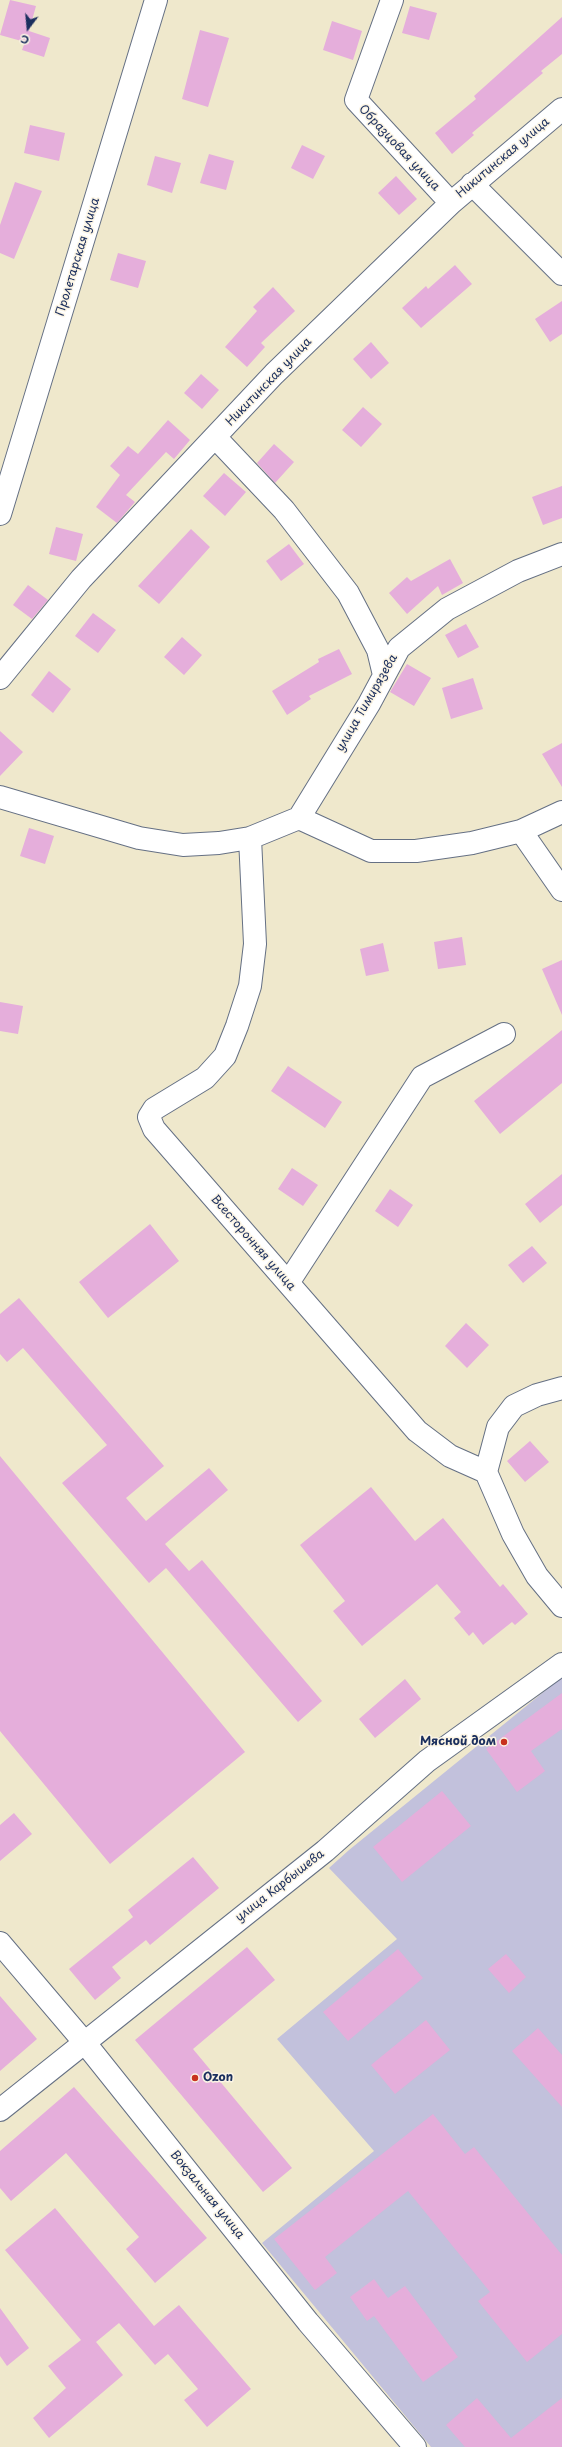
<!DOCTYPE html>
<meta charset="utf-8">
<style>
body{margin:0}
#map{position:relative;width:562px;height:2447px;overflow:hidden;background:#efe8cc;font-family:"Playpen Sans",sans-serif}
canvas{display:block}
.north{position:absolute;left:8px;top:8px;width:40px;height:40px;-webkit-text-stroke:3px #fcf5e5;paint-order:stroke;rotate:196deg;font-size:11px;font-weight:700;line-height:16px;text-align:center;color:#1b2f5e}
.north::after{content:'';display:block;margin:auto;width:14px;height:18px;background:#1b2f5e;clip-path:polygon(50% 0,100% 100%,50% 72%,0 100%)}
</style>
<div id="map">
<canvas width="562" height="2447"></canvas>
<div class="north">С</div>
</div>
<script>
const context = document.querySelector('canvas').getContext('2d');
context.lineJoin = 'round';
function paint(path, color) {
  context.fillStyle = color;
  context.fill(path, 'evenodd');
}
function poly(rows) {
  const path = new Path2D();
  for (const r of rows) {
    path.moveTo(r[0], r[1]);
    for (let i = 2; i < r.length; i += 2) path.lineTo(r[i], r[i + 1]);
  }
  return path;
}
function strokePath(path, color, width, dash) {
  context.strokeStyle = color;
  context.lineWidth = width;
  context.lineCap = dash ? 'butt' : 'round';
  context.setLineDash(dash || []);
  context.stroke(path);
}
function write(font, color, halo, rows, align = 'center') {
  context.font = font + ' "Playpen Sans",sans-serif';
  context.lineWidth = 3;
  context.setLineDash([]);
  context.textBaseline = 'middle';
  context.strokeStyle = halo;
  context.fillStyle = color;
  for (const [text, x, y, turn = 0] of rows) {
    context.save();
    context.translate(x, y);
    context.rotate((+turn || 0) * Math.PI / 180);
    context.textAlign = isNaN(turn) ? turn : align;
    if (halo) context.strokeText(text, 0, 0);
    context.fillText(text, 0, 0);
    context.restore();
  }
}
const industrial = poly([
 [562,1677,562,2447,431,2447,262,2243,374,2151,277,2039,397,1939,329,1868,349,1850]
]);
const building = poly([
 [10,0,36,6,29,31,50,38,44,57,22,50,25,42,0,35],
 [410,6,437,13,429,40,402,33],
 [562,17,562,54,541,71,543,73,472,133,474,135,452,154,435,133,476,99,474,96],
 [332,21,362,31,353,60,323,50],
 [200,30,229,38,208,107,182,99],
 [30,125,65,133,59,161,24,153],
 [302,145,325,156,313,179,291,168],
 [209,154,234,161,226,190,200,183],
 [155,156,181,163,172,193,147,185],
 [396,176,417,199,399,215,378,193],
 [15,182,42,191,14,259,0,253,0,225],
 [118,253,146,261,138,288,110,280],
 [455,265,472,284,421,328,402,308,426,286,428,289],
 [273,287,295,311,261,343,265,347,247,367,225,347,257,311,253,307],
 [562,301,562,334,550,342,535,319],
 [371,342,389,363,371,379,353,359],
 [201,374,219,390,202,409,184,393],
 [363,407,382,424,361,447,342,430],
 [168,420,190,440,174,459,166,452,126,495,135,502,117,523,96,507,120,475,110,466,128,446,138,454],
 [274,444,294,462,275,483,257,463],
 [224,473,246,492,225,516,203,496],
 [562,486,562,518,543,525,532,497],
 [56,527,83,534,76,561,49,554],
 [191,529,210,547,159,604,138,586],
 [289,544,304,564,281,581,266,561],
 [450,559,463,583,442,595,438,586,407,614,389,593,407,577,411,581],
 [28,585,48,600,32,619,13,605],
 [93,613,116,630,98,653,75,636],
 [466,624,479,647,458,658,445,635],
 [182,637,202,655,184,675,164,657],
 [339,649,352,674,309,696,311,699,287,715,272,691,319,662,318,659],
 [407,664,431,678,414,706,390,692],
 [49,671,71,689,53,713,31,695],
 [473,678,483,709,451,719,442,688],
 [0,731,23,752,0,776],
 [562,743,562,787,542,754],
 [29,828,54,836,45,864,20,856],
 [462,937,466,965,438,969,434,942],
 [383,943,389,971,366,976,360,949],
 [562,960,562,1015,542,969],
 [0,1002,23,1006,18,1034,0,1031],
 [562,1030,562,1083,500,1134,474,1101],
 [288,1066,342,1102,325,1128,271,1091],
 [292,1168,318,1185,303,1206,278,1189],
 [562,1174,562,1205,540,1223,525,1204],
 [390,1189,413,1205,398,1227,375,1211],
 [150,1224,179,1261,108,1318,79,1282],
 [532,1246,547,1263,523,1283,508,1265],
 [19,1298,164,1466,126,1498,146,1521,209,1468,228,1490,165,1544,189,1571,202,1560,322,1701,298,1722,166,1568,149,1583,62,1483,107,1445,23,1348,7,1362,0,1354,0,1314],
 [466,1323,489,1345,467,1368,445,1346],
 [530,1441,549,1462,525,1482,507,1461],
 [0,1456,245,1752,110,1864,0,1731],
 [371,1487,415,1541,443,1518,500,1587,503,1584,528,1614,515,1625,512,1622,483,1645,473,1632,469,1636,454,1618,461,1612,437,1584,362,1646,333,1611,345,1601,300,1545],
 [405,1679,421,1699,375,1738,359,1719],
 [562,1693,562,1729,531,1751,545,1771,517,1792,486,1749],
 [442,1791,471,1826,402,1882,373,1847],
 [14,1813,32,1834,0,1861,0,1825],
 [193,1857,219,1888,150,1945,146,1940,112,1967,121,1978,95,2000,69,1969,133,1917,128,1910],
 [247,1947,275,1980,193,2049,292,2168,263,2192,135,2040],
 [398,1949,423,1978,348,2041,323,2012],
 [506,1954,526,1977,509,1993,488,1969],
 [0,1996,37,2039,0,2071],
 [426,2020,450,2050,395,2094,371,2065],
 [538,2028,562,2055,562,2107,512,2051],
 [74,2087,207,2238,155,2283,126,2249,139,2237,66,2153,11,2201,0,2188,0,2151],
 [433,2114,465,2154,474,2147,562,2255,562,2334,527,2362,478,2301,490,2292,408,2191,325,2257,337,2273,315,2290,274,2239],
 [55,2208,154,2326,179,2305,251,2389,207,2427,184,2400,198,2389,168,2354,155,2365,119,2323,96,2342,123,2375,49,2438,33,2418,66,2388,48,2366,81,2340,5,2250],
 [374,2279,388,2298,405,2286,458,2357,423,2382,374,2316,367,2321,350,2297],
 [0,2308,29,2348,7,2366,0,2356],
 [477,2398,511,2438,562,2398,562,2447,465,2447,446,2425]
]);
const minor = poly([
 [392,0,356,100,451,203],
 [472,184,562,274],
 [215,437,284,510,348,593,378,650,384,675],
 [0,678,81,579,274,374,451,203,562,109],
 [0,797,139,838,183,845,219,843,250,838,299,818],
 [299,818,369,704,399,648,447,609,518,571,562,554],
 [299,818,371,851,416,851,472,843,521,831,562,812],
 [521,831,562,890],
 [250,838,255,944,250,986,237,1026,225,1056,205,1078,154,1109,149,1117,154,1129,417,1431,450,1456,486,1472,513,1534,537,1576,562,1606],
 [288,1283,422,1077,504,1034],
 [486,1472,498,1427,514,1406,537,1395,562,1388],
 [0,2110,325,1851,427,1761,562,1664]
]);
const major = poly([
 [0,514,156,0],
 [0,1943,85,2043,308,2322,415,2447]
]);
const markers = [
 [504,1742,4,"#c8321e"],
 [195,2078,4,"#c8321e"]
];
const streetNames = [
 ["Образцовая улица",399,148,47],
 ["Никитинская улица",503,158,-40],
 ["Пролетарская улица",78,257,-73],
 ["Никитинская улица",269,382,-46],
 ["улица Тимирязева",367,703,-60],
 ["Всесторонняя улица",253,1243,49],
 ["улица Карбышева",280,1886,-38],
 ["Вокзальная улица",207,2195,51]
];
const poiNames = [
 ["Мясной дом",496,1742],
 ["Ozon",203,2078,"left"]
];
paint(industrial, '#c2c1dc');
paint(building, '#e5aedb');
strokePath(minor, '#657084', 24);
strokePath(major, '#657084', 24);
strokePath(minor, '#fff', 22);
strokePath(major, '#fff', 22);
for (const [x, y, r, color] of markers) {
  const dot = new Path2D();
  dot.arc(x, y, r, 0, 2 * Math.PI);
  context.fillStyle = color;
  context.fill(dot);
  strokePath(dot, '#fcf5e5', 1.5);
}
write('12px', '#1b2f5e', '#fcf5e5', streetNames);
write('bold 12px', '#1b2f5e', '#fcf5e5', poiNames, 'right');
</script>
